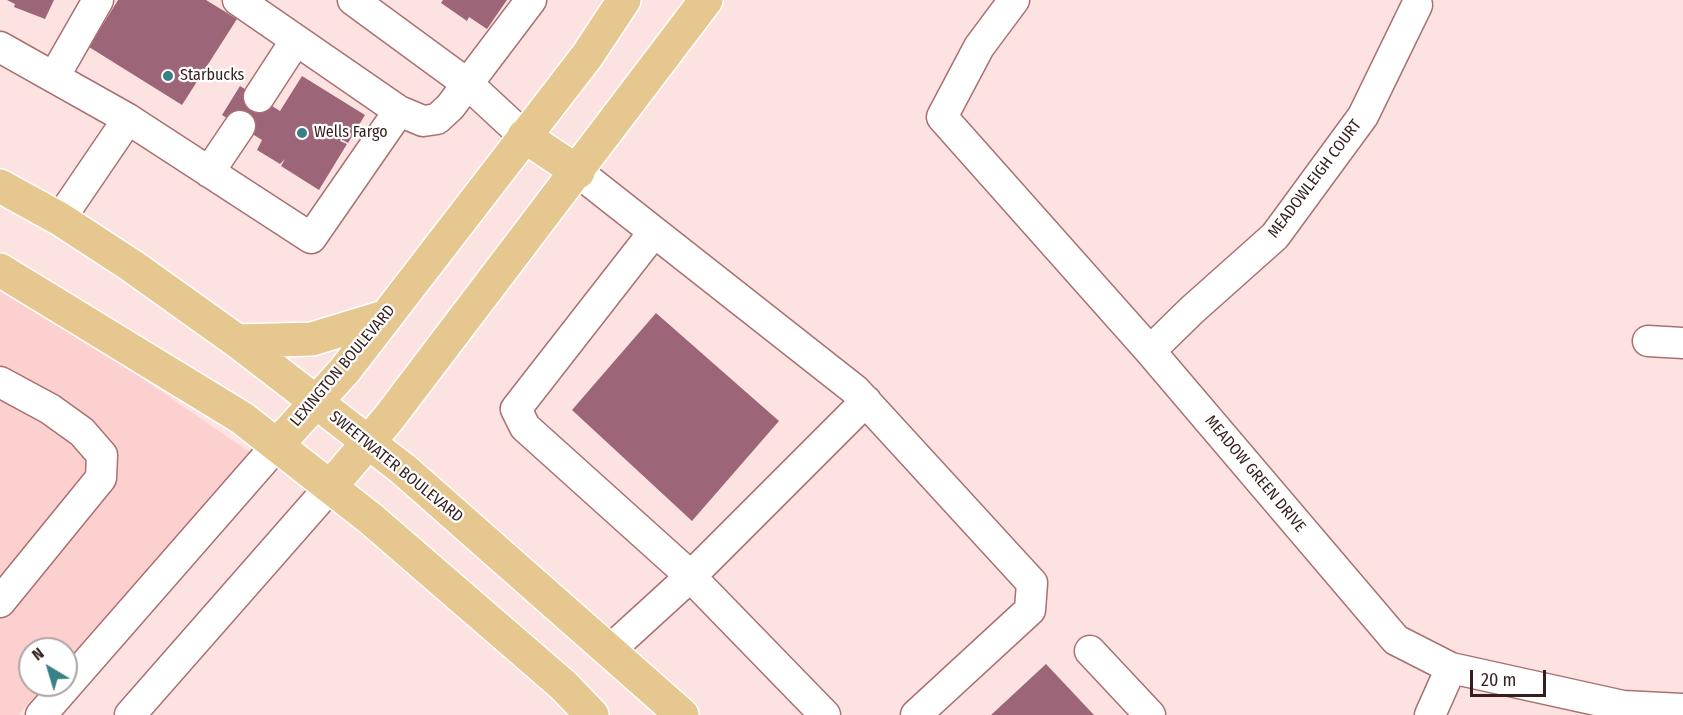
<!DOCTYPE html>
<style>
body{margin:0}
#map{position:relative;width:1683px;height:715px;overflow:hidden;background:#fde2e2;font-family:"Fira Sans Condensed",sans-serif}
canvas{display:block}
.north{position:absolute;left:18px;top:637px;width:60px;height:60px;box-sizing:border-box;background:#fff;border:2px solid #aea5a5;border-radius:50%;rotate:322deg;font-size:16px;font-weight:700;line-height:24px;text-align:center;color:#351e1e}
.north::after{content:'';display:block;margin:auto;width:21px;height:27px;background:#398184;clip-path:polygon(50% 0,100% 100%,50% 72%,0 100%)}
.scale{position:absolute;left:1470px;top:670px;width:76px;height:27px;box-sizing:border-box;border:3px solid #351e1e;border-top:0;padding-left:8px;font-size:18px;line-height:21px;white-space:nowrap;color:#351e1e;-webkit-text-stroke:4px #fff;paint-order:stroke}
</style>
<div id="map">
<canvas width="1683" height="715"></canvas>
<div class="north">N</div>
<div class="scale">20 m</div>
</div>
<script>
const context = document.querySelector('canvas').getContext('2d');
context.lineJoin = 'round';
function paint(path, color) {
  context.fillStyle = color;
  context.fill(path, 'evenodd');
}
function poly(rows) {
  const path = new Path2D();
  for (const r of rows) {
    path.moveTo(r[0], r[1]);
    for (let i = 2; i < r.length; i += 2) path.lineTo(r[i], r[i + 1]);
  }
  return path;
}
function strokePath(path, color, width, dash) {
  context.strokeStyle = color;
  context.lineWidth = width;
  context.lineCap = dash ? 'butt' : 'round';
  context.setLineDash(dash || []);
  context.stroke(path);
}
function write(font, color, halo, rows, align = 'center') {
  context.font = font + ' "Fira Sans Condensed",sans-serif';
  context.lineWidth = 4.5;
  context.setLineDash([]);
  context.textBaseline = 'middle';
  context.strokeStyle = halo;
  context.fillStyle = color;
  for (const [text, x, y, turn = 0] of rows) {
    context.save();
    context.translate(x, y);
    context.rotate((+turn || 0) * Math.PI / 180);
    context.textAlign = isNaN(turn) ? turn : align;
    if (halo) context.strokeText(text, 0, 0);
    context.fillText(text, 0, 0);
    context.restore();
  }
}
const built = poly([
 [0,281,254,455,66,662,66,649,30,649,30,685,45,685,18,715,0,715]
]);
const building = poly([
 [7,0,54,0,45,19,14,7,15,4],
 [118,0,206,0,237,19,182,105,89,47],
 [443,0,507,0,487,29,469,17,467,21,441,3],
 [302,76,365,115,348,143,341,139,340,141,347,144,319,190,281,166,285,159,280,164,257,150,262,140,222,115,240,86,280,111],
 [656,313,779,421,692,521,572,410],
 [1046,664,1094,715,991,715]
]);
const minor = poly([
 [238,0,399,111,423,121,437,119,450,107,531,0],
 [353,0,469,85,524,136],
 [1014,0,979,47,942,117,1150,351,1396,640,1451,668,1623,706,1683,709],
 [0,47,128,119,311,238,399,111],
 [54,77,98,0],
 [259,97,296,40],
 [209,172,240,126],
 [578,172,855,390,1032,583,1030,610,916,715],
 [60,219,128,119],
 [654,232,516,409,525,427,685,571,825,715],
 [1648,341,1683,343],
 [1150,351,1192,310,1275,236,1363,116,1417,5],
 [0,382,50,409,82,432,102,455,101,478,0,602],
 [610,650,691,576,866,401],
 [1090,651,1150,715],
 [41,715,277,445],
 [130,715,330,487],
 [1430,715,1451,668]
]);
const major = poly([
 [524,136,578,172],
 [0,186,60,219,132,266,237,341,403,469,682,715],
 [0,270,242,418,371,519,563,685,592,715],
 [237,341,312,339,384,317],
 [277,445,345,370,587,56,624,0],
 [330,487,388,419,706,0]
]);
const markers = [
 [168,76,6,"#398184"],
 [302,133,6,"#398184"]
];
const poiNames = [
 ["Starbucks",180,76],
 ["Wells Fargo",314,133]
];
const streetNames = [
 ["MEADOWLEIGH COURT",1315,179,-53],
 ["LEXINGTON BOULEVARD",343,366,-50],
 ["SWEETWATER BOULEVARD",396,467,39],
 ["MEADOW GREEN DRIVE",1255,474,50]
];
paint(built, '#fdd0d0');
paint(building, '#9d6678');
strokePath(minor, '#aa7071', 33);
strokePath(major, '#fff', 36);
strokePath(minor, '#fff', 30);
strokePath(major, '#e6c790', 33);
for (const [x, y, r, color] of markers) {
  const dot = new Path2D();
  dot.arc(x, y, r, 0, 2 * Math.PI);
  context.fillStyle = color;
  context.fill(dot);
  strokePath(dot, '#fff', 2);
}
write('16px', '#351e1e', '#fff', poiNames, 'left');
write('16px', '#351e1e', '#fff', streetNames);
</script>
